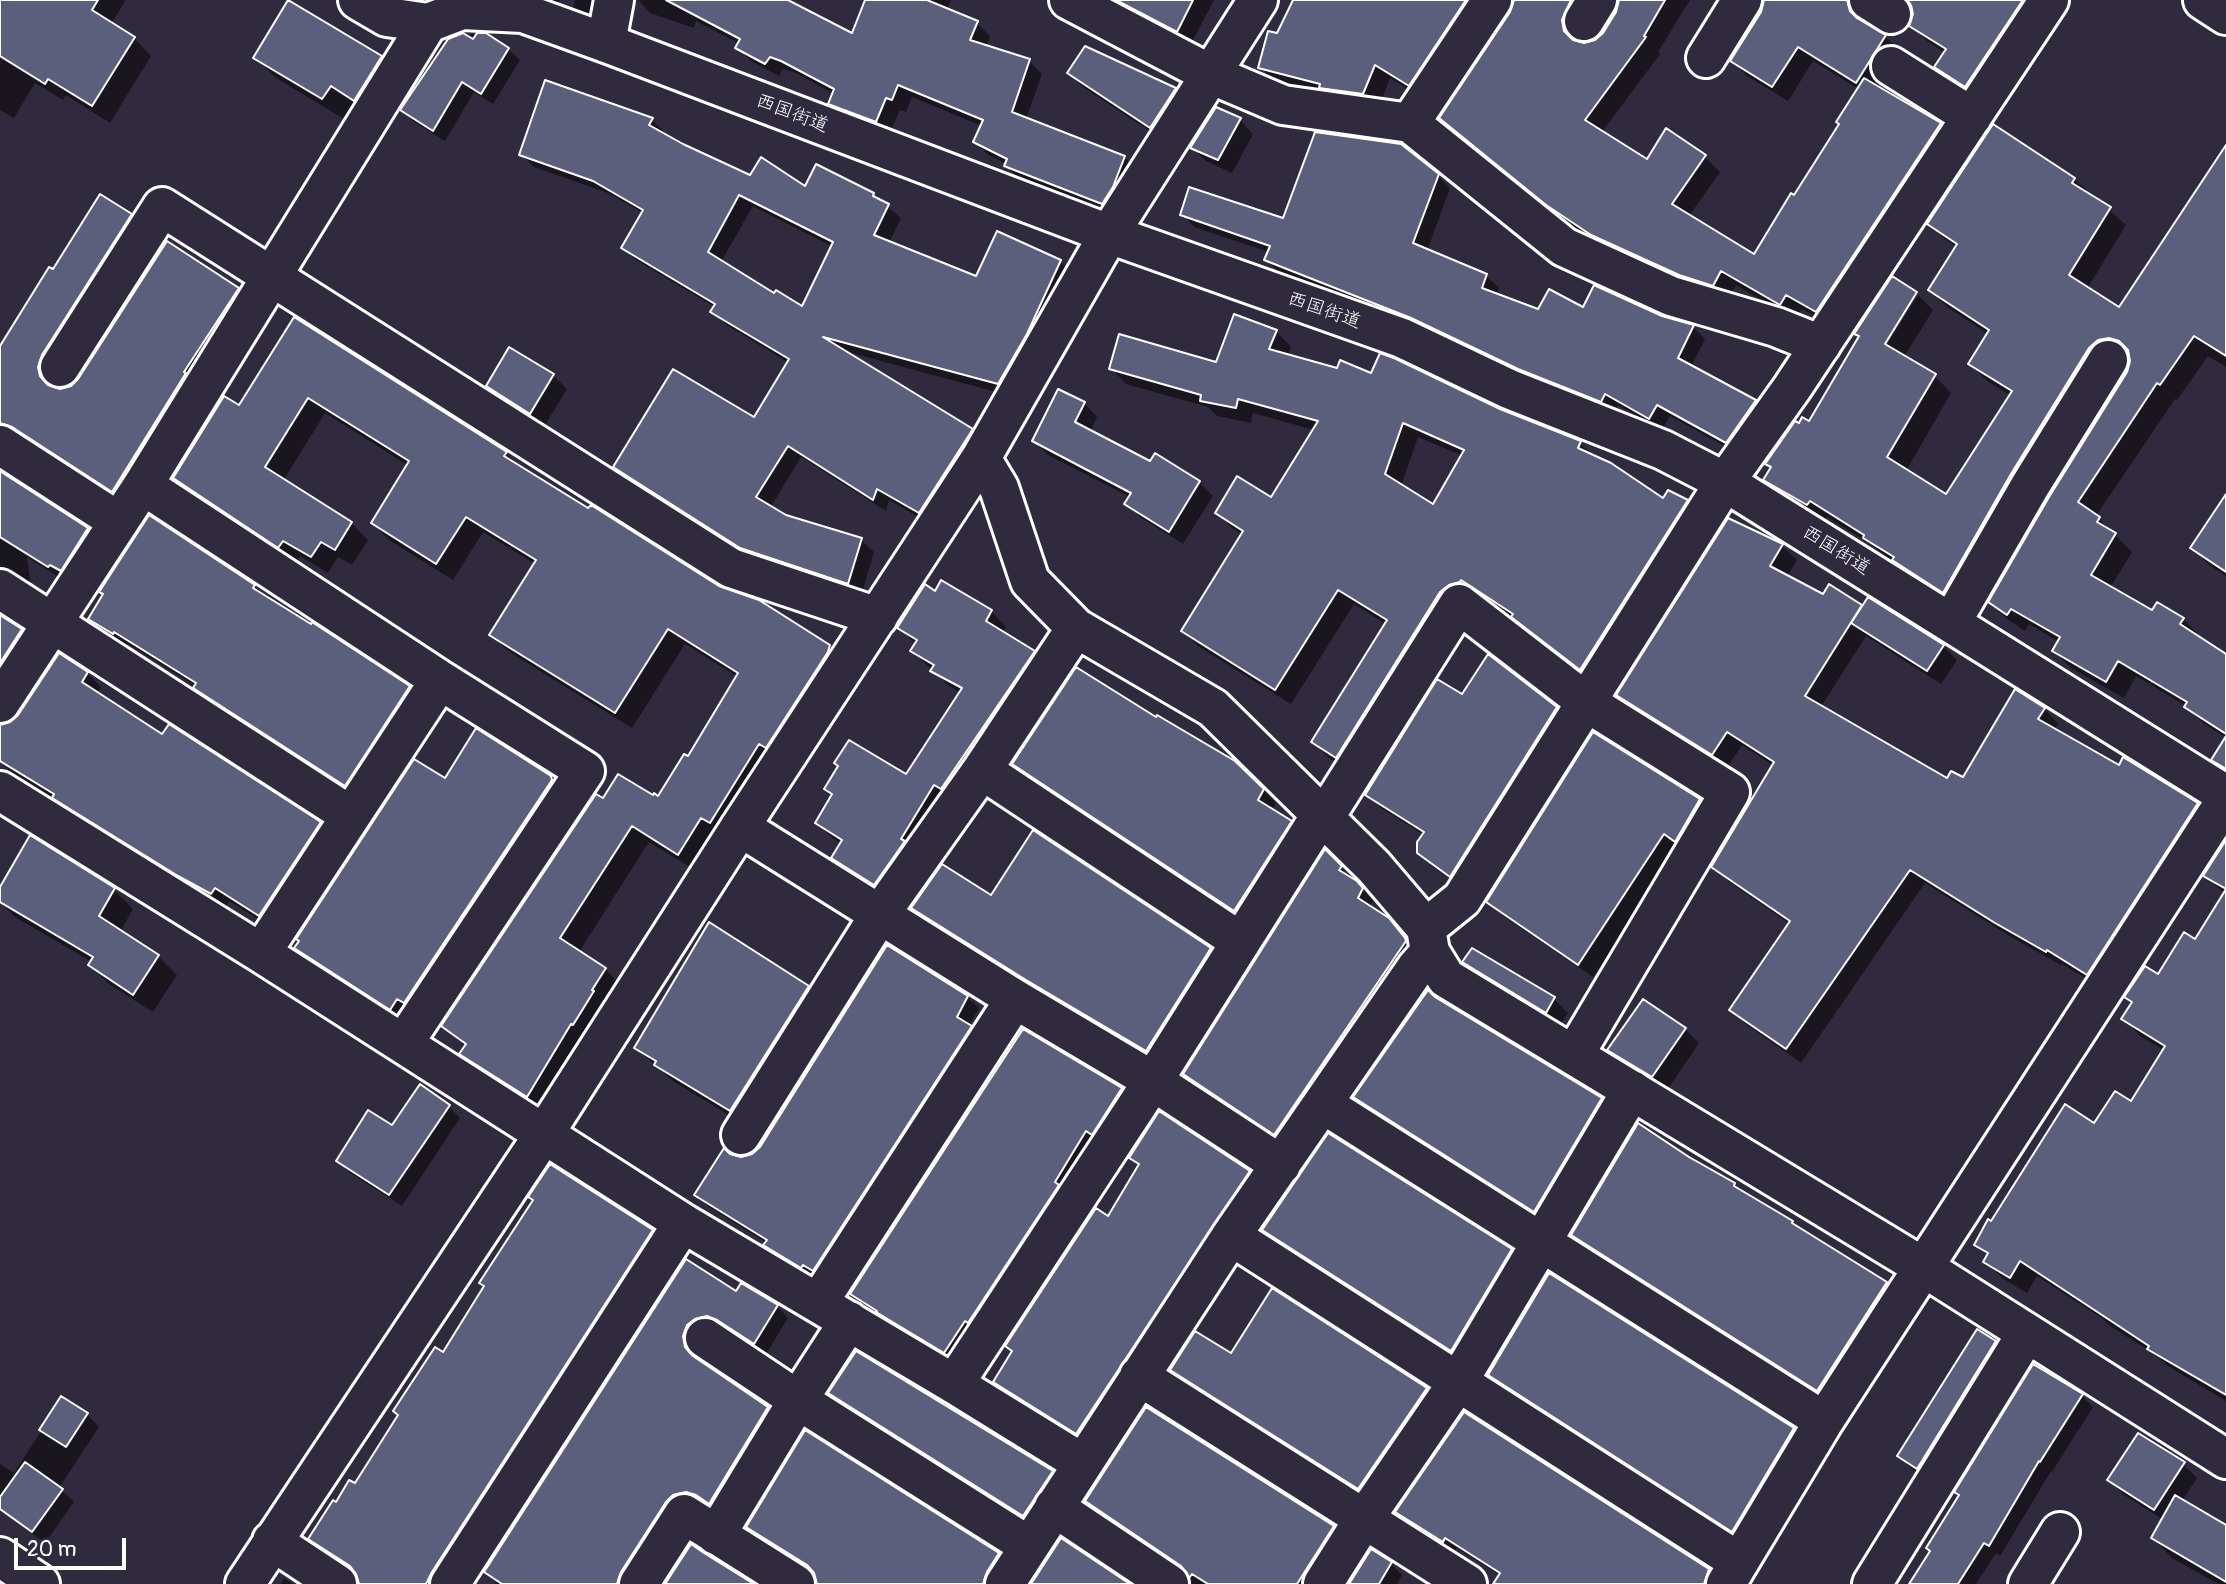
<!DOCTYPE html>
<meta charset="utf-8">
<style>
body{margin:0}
#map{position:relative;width:2226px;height:1584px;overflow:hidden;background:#2f2a3d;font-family:Pangolin,sans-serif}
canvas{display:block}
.scale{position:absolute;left:14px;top:1538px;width:112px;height:32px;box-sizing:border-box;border:4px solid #fff;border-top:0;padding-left:9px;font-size:21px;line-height:24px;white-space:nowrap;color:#fff;-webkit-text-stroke:5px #2f2a3d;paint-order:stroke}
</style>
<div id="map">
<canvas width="2226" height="1584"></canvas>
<div class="scale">20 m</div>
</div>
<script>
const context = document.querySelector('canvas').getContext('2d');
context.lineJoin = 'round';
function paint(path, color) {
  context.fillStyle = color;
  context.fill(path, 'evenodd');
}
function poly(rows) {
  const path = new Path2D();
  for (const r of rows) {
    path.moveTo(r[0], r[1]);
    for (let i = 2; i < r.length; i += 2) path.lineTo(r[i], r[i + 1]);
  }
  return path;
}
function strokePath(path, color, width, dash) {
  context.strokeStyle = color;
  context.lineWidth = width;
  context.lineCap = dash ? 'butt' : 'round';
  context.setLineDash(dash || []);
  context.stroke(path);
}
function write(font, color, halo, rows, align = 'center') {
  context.font = font + ' Pangolin,"Klee One",sans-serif';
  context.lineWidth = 6;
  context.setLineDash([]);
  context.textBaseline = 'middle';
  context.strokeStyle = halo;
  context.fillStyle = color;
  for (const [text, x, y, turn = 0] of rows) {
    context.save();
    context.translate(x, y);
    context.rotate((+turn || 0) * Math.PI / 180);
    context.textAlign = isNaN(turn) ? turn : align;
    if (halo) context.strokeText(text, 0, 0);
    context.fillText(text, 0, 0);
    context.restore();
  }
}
const shadow = poly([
 [0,0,126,0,111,24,134,38,151,56,110,123,66,95,63,100,35,83,14,118,0,110],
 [538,0,560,0,557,5],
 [575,0,609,0,602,25,586,20,573,7],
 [638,0,785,0,853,35,867,0,951,0,947,10,977,23,990,36,986,47,1029,61,1042,74,1026,119,1124,157,1137,170,1116,216,1020,179,1006,166,1007,164,988,155,975,142,982,126,912,97,906,112,900,110,889,134,843,117,830,104,834,94,796,73,783,69,779,76,751,61,737,48,740,44,696,21,694,28,650,13],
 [1114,0,1214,0,1191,44,1122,8],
 [1295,0,1492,0,1424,99,1390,78,1378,109,1275,83,1260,67],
 [1515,0,1597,0,1577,37,1578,43,1583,45,1595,42,1604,34,1617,12,1620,0,1690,0,1658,52,1660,54,1602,132,1647,161,1667,130,1705,157,1720,172,1689,216,1755,256,1841,125,1859,89,1813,61,1788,101,1747,76,1732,61,1762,12,1765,0,1869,0,1862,15,1864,24,1885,36,1900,51,1878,87,1940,125,1955,140,1832,326,1802,309,1795,319,1793,319,1736,285,1729,300,1608,250,1564,220,1457,133,1442,118,1512,12],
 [1904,0,2049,0,1981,101,1951,82,1936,67,1945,53,1927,41,1911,25,1915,14,1912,5],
 [466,34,485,35,508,49,520,60,493,104,474,92,445,141,413,121,402,110,449,40],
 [255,57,381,58,401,78,376,120,352,106,344,119,276,78],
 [1069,73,1175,90,1188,103,1165,141,1083,87],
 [652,119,664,132,663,135,750,177,806,188,873,195,901,218,889,243,977,278,1060,261,1072,274,1011,396,844,351,972,430,984,442,932,525,889,500,886,511,801,457,770,508,785,517,861,540,874,552,861,596,755,560,628,480,615,467,754,420,789,363,725,324,712,311,715,307,636,260,623,248,643,213,608,193,534,167,521,154],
 [753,206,833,247,802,308,775,296,721,262],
 [1240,120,1253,134,1232,173,1206,161,1192,148],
 [1993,127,2074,179,2126,225,2087,289,2119,310,2226,148,2226,367,2208,356,2177,400,2175,399,2096,516,2132,552,2110,588,2153,612,2183,619,2200,636,2199,638,2226,656,2226,738,2203,723,2186,706,2136,676,2124,698,2071,668,2054,651,2059,642,2029,624,2025,631,2007,619,1990,602,2128,372,2132,360,2130,356,2126,354,2114,358,1961,608,1911,577,1872,545,1827,517,1825,520,1782,497,1766,480,1772,469,1767,464,1809,423,1893,278,1916,293,1933,310,1904,357,1935,376,1951,393,1906,471,1946,497,2011,396,1987,381,1970,364,1988,334,1947,307,1930,290,1957,247,1946,240,1929,224],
 [1913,295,1918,295,1882,352,1879,351],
 [1437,175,1450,188,1427,251,1486,276,1499,288,1496,295,1538,311,1584,310,1661,318,1693,327,1705,339,1691,367,1755,402,1768,414,1739,454,1670,416,1662,430,1618,405,1614,413,1532,381,1425,330,1279,272,1266,260,1269,252,1194,227,1182,214,1284,220],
 [131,215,145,229,52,382,53,389,60,391,72,388,238,289,252,303,127,504,0,443,0,349,54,271],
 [294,319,506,453,521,469,719,588,829,646,846,663,695,870,649,842,579,952,605,969,622,986,544,1113,478,1070,462,1054,466,1047,443,1026,604,801,659,798,688,758,738,677,685,644,632,728,508,651,491,635,535,564,483,532,453,580,389,540,373,523,409,466,325,413,283,481,351,523,368,540,352,565,338,557,328,573,300,556,296,563,192,495,175,478,239,408],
 [1276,331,1291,347,1288,356,1338,370,1372,375,1500,411,1580,443,1596,459,1664,500,1687,501,1702,516,1597,684,1529,632,1516,619,1477,594,1352,772,1328,757,1313,742,1386,624,1354,604,1291,704,1198,646,1183,631,1243,535,1232,528,1217,512,1271,499,1314,430,1253,413,1251,423,1217,416,1208,407,1126,384,1111,368,1217,364],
 [1418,437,1463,456,1433,507,1401,486],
 [510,350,553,375,567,389,544,427,502,400,488,386],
 [1084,403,1097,417,1090,432,1151,464,1156,455,1199,482,1213,496,1183,544,1140,517,1126,503,1130,497,1048,455,1034,441],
 [0,473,87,530,101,544,63,580,27,557,31,587,0,587],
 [2226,514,2226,576,2209,565,2193,548],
 [1729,521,1782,546,1797,560,1787,577,1823,596,1861,606,1943,646,1957,660,1941,684,1866,636,1821,707,1947,781,1963,780,2044,709,2058,724,2054,730,2120,767,2197,805,2211,819,2102,988,2062,964,2061,965,2011,937,1925,883,1801,1063,1746,1024,1731,1010,1790,924,1728,881,1713,866,1774,766,1742,745,1727,768,1633,710,1619,695],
 [942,582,991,611,1006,627,1002,633,1034,652,1049,667,890,899,848,873,833,858,842,844,832,838,817,823,833,796,826,789,907,777,961,693,948,685,912,651,916,644,899,628,936,593],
 [254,586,267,599,409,688,422,701,359,798,209,701,196,686,128,644,127,646,104,633,90,619],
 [0,617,21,631,35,645,0,698],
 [87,673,101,687,97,694,163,736,319,824,333,838,274,929,229,901,226,907,194,889,68,811,56,799,9,770,0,761,0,726,11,724],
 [1462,697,1556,709,1570,722,1465,889,1433,867,1419,852,1424,835,1381,808,1367,795],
 [1157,719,1234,762,1276,803,1271,810,1291,822,1303,834,1247,922,1027,776,1015,764],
 [1594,735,1699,801,1713,814,1679,847,1593,977,1502,915,1488,902],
 [550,777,565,791,405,1022,310,962,296,948,446,780],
 [31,838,114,890,133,909,120,932,158,956,177,975,153,1012,109,984,90,965,92,962,15,917,0,902,0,891],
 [2226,843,2226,1401,2166,1365,2157,1356,2109,1325,2102,1318,2037,1276,2027,1293,2002,1278,1985,1261,1988,1256,1976,1244,1992,1223,2095,1126,2132,1103,2165,1051,2140,1036,2124,1019,2133,1004,2126,997,2159,976,2196,941,2225,894,2205,875],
 [1325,852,1373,901,1369,907,1400,932,1416,951,1286,1144,1196,1085,1185,1074],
 [992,897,1210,950,1223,962,1159,1063,1041,993,926,921,913,908],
 [1472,950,1554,999,1568,1013,1560,1025,1478,976,1465,962],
 [808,987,825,1004,747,1126,673,1081,636,1048],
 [967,997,979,1008,969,1026,982,1038,813,1278,777,1256,766,1245,767,1243,708,1206,696,1195,729,1155,741,1159,753,1156],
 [1434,998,1601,1099,1613,1112,1547,1223,1368,1110,1356,1097],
 [1685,1029,1699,1043,1667,1090,1623,1064,1610,1050],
 [1024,1032,1121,1090,1133,1102,957,1364,890,1324,864,1306,852,1294],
 [448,1106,460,1118,402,1206,350,1173,338,1161,392,1128],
 [1131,1157,1248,1172,1260,1184,1089,1444,1007,1394,995,1382,1013,1352,1007,1346,1108,1219,1140,1166],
 [1688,1158,1734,1185,1745,1195,1886,1283,1898,1295,1829,1401,1585,1246,1573,1235],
 [1264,1230,1511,1251,1520,1260,1461,1359,1274,1239],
 [652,1231,665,1245,446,1584,360,1584,358,1575,324,1552,310,1538,336,1504,356,1486,443,1354],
 [686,1261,736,1293,741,1285,777,1306,788,1318,766,1354,730,1331,719,1327,694,1348,696,1360,767,1408,779,1419,721,1514,709,1506,698,1503,631,1584,495,1584,496,1582,486,1572],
 [1272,1291,1426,1389,1442,1405,1374,1503,1188,1385,1172,1370,1232,1356],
 [1978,1332,1995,1343,2009,1356,1932,1482,1913,1470,1899,1456],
 [1490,1375,1793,1429,1801,1437,1740,1538,1498,1382],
 [831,1393,1052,1472,1064,1485,1037,1528,844,1406],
 [2081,1395,2093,1407,2052,1472,2051,1471,2000,1556,1996,1553,1976,1584,1911,1584,1932,1552,1960,1496],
 [62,1399,87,1414,99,1427,59,1488,74,1502,45,1543,0,1510,0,1464,14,1473],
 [2183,1464,2197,1478,2182,1501,2226,1527,2226,1584,2218,1584,2172,1558,2153,1538,2163,1520,2123,1494,2110,1480],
 [1087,1501,1333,1527,1344,1538,1315,1584,1192,1584,1190,1574,1098,1512],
 [1397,1512,1708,1570,1720,1582,1719,1584,1495,1584,1500,1575,1457,1548,1454,1552,1408,1523],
 [748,1527,998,1554,1009,1565,997,1584,819,1584,816,1574,760,1538],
 [1371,1551,1391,1564,1402,1575,1397,1584,1351,1584],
 [284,1578,293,1584,281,1584]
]);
const building = poly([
 [0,0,98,0,92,10,135,37,92,106,48,79,45,84,0,56,0,0],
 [288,0,382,56,354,101,331,86,322,99,253,58,288,0],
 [666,0,788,0,852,33,865,0,927,0,978,21,970,40,1030,59,1012,112,1125,156,1113,187,1102,204,1004,166,1007,159,973,142,983,120,898,85,892,100,886,98,876,122,828,104,834,89,781,61,770,57,765,64,735,48,740,39,666,0],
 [1116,0,1193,0,1177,32,1116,0],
 [1293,0,1466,0,1409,86,1375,65,1363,94,1319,88,1320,84,1258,68,1268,31,1277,33,1293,0],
 [1514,0,1571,0,1562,20,1564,31,1573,40,1584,43,1595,40,1603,33,1616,12,1619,0,1665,0,1644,36,1646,37,1585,120,1647,159,1666,128,1706,155,1672,204,1754,254,1791,193,1794,195,1839,124,1836,122,1864,78,1941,123,1816,312,1786,295,1780,305,1721,271,1713,286,1679,275,1591,235,1546,205,1439,118,1510,12,1514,0],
 [1764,0,1847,0,1850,11,1857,18,1886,35,1856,83,1798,47,1772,87,1730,61,1761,12,1764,0],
 [1907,0,2023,0,1965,87,1934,67,1946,49,1909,26,1913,14,1911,5,1907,0],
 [463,33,473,39,477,33,486,33,509,48,481,94,462,82,433,131,400,110,448,39,463,33],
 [1085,46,1176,88,1150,128,1067,73,1085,46],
 [545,80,653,118,649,125,683,144,750,175,761,157,805,186,816,164,874,193,873,196,889,204,874,235,976,276,997,231,1061,260,1027,334,998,384,823,337,973,429,919,513,877,489,873,500,788,446,756,497,786,515,862,538,848,584,740,548,613,467,673,369,754,417,789,359,710,312,715,304,621,248,643,210,593,181,519,155,545,80],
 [739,195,833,242,802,306,776,290,774,293,708,252,739,195],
 [1216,107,1241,118,1218,160,1190,148,1216,107],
 [1993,124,2075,178,2072,183,2111,207,2069,275,2119,307,2226,145,2226,356,2194,336,2160,385,2157,383,2078,502,2100,517,2097,522,2116,533,2091,575,2152,610,2157,602,2184,618,2180,624,2226,654,2226,734,2184,707,2187,702,2118,661,2106,682,2052,651,2060,637,2011,609,2007,615,1988,602,2049,497,2127,372,2130,361,2128,350,2119,341,2109,338,2098,340,2089,348,2011,474,1943,593,1892,560,1894,557,1863,538,1864,535,1810,501,1807,505,1763,480,1771,467,1765,464,1795,421,1799,423,1802,417,1809,421,1859,336,1854,334,1892,276,1917,292,1885,344,1936,374,1887,457,1946,494,2012,391,1968,364,1989,330,1928,290,1957,244,1927,224,1993,124],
 [1315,132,1401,144,1439,174,1413,243,1487,274,1482,288,1538,309,1549,289,1583,307,1594,285,1662,316,1694,325,1678,358,1756,400,1726,443,1657,405,1649,419,1605,394,1601,402,1518,369,1411,318,1264,260,1270,246,1180,215,1189,187,1283,218,1315,132],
 [100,194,132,214,42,355,38,367,40,376,48,385,60,389,71,386,78,379,167,241,239,288,184,372,186,373,112,492,12,427,0,423,0,346,49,267,53,269,100,194],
 [1234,314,1277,330,1269,349,1337,368,1340,360,1371,373,1380,353,1394,358,1500,409,1581,441,1578,448,1611,463,1663,498,1668,490,1688,500,1580,670,1511,617,1513,614,1461,580,1460,582,1449,585,1440,592,1336,758,1311,742,1387,620,1338,590,1275,690,1181,631,1243,531,1215,513,1237,476,1271,497,1318,421,1238,399,1236,408,1200,401,1201,395,1109,369,1119,334,1216,362,1234,314],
 [1403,423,1464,450,1433,504,1385,474,1403,423],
 [294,317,507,452,504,456,588,508,591,505,719,586,759,600,830,645,828,652,766,748,759,744,710,823,701,818,678,855,632,826,560,938,606,968,592,990,594,991,573,1025,571,1024,527,1097,459,1054,466,1044,441,1026,596,794,603,798,618,774,653,795,654,793,658,796,684,754,688,756,738,673,668,629,615,713,489,635,536,560,466,517,436,564,371,523,409,461,308,398,265,467,352,522,335,550,321,542,311,557,283,541,278,548,173,478,224,396,239,405,294,317],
 [509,347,554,374,530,414,486,386,509,347],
 [1058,389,1085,402,1075,422,1150,461,1155,453,1200,481,1169,532,1124,504,1131,493,1032,441,1058,389],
 [0,471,88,528,61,571,50,565,48,567,0,537,0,471],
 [2226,494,2226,572,2190,548,2226,494],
 [149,515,255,585,253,588,311,624,312,622,410,686,345,786,193,688,196,683,114,632,113,634,88,619,103,594,99,592,149,515],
 [1728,518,1783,544,1770,566,1823,594,1829,584,1862,605,1805,696,1947,778,1951,771,1963,777,2015,689,2045,708,2038,719,2119,765,2123,757,2198,803,2087,975,2047,950,2046,952,1995,923,1910,870,1786,1049,1729,1010,1790,921,1711,867,1774,762,1727,732,1712,755,1616,695,1728,518],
 [941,580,992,610,986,621,1035,651,941,789,934,785,901,839,905,841,874,885,831,858,842,840,815,823,832,794,824,789,838,766,834,763,849,740,906,774,962,688,930,671,934,665,910,651,917,640,897,628,925,584,935,591,941,580],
 [1868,597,1944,645,1927,671,1851,623,1868,597],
 [0,615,22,629,0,663,0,615],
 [59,653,88,672,82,682,162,734,169,724,321,822,259,916,215,888,211,894,178,876,52,798,54,794,0,761,0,725,10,722,18,715,59,653],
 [1488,654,1557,707,1450,877,1417,853,1417,842,1424,832,1365,795,1437,679,1462,694,1488,654],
 [1076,667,1156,717,1157,715,1235,761,1264,789,1258,800,1292,821,1234,911,1012,764,1076,667],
 [476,728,551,776,552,780,404,1003,397,999,390,1010,294,948,299,941,296,939,414,759,445,778,476,728],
 [1593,732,1700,799,1675,842,1664,834,1578,965,1486,902,1593,732],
 [2226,736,2226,769,2211,760,2226,736],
 [1033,830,1211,948,1146,1051,1026,980,911,908,942,864,991,895,1033,830],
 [30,835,115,888,99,916,159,955,133,995,88,965,93,957,0,902,0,887,30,835],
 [2226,840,2226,889,2203,876,2226,840],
 [1325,849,1342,866,1339,870,1357,881,1363,888,1358,898,1389,918,1405,938,1406,941,1274,1135,1183,1074,1325,849],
 [2226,889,2226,1395,2147,1349,2149,1346,2020,1261,2010,1278,1983,1262,1988,1253,1974,1245,1988,1219,1991,1221,2065,1104,2094,1123,2115,1091,2131,1101,2165,1046,2121,1019,2132,1002,2124,997,2145,966,2158,974,2184,932,2195,939,2226,889],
 [709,922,809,986,730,1111,654,1065,656,1061,634,1048,709,922],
 [887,945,968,996,957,1017,972,1026,813,1271,803,1265,801,1268,763,1245,767,1240,694,1195,724,1148,730,1154,741,1157,752,1154,760,1147,887,945],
 [1472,948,1555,997,1546,1013,1462,962,1472,948],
 [1428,990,1435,997,1602,1098,1534,1212,1353,1097,1428,990],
 [1643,999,1686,1028,1652,1077,1607,1050,1643,999],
 [1023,1029,1122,1088,1092,1135,1086,1131,1055,1182,1059,1185,968,1323,965,1321,944,1353,876,1312,877,1311,850,1294,1023,1029],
 [420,1084,450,1105,389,1195,336,1161,368,1110,392,1125,420,1084],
 [1159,1111,1250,1171,1076,1434,993,1382,1012,1351,1005,1346,1096,1208,1108,1216,1139,1164,1129,1158,1159,1111],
 [1638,1123,1689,1157,1735,1183,1734,1186,1793,1221,1792,1223,1887,1282,1817,1391,1571,1235,1638,1123],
 [1328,1133,1512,1249,1451,1351,1262,1230,1328,1133],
 [550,1164,653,1230,432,1572,426,1584,359,1584,356,1574,350,1566,308,1539,333,1500,336,1502,349,1480,355,1483,398,1415,393,1411,435,1347,443,1352,484,1286,479,1283,533,1200,528,1197,550,1164],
 [686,1259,736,1291,741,1283,778,1305,754,1344,717,1320,707,1316,695,1319,687,1325,683,1336,685,1347,693,1356,768,1407,709,1504,696,1495,686,1492,673,1495,666,1502,621,1572,617,1584,502,1584,484,1572,686,1259],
 [1549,1273,1794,1428,1732,1532,1488,1375,1549,1273],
 [1272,1288,1427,1388,1358,1489,1170,1370,1195,1331,1231,1353,1272,1288],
 [1977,1329,1996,1341,1917,1469,1897,1456,1977,1329],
 [856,1351,1053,1471,1023,1516,828,1393,856,1351],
 [2033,1364,2083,1394,2040,1462,2039,1461,1989,1546,1984,1543,1958,1584,1909,1584,1930,1551,1926,1548,1959,1495,1954,1492,2033,1364],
 [61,1396,88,1413,66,1447,39,1430,61,1396],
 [1146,1407,1334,1526,1297,1584,1208,1584,1192,1574,1189,1578,1181,1566,1085,1501,1146,1407],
 [1464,1412,1709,1569,1704,1584,1493,1584,1500,1573,1445,1538,1443,1542,1395,1512,1464,1412],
 [805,1430,999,1553,987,1572,983,1584,817,1584,814,1573,807,1565,746,1527,805,1430],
 [2138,1433,2185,1462,2154,1510,2107,1480,2138,1433],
 [25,1462,63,1489,32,1532,0,1509,0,1497,25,1462],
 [2175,1495,2226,1525,2226,1582,2151,1538,2175,1495],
 [1061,1538,1130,1584,1031,1584,1061,1538],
 [691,1544,704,1553,754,1584,665,1584,691,1544],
 [1371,1549,1392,1562,1379,1584,1349,1584,1371,1549]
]);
const minor = poly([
 [358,0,387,17,428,23,462,10,523,13,606,43,1109,234,1402,338,1509,389,1663,450,1725,482,2226,795],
 [1069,0,1210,74,1283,105,1410,123,1564,247,1671,296,1776,327,1821,345],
 [1869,0,1891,14],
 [2203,0,2226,15],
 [1584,21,1597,0],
 [606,43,614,0],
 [1706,58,1742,0],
 [1891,66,1972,117],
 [1410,123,1492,0],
 [60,367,162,207,731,568,878,617],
 [0,445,119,522],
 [981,458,999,488,1030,581,1076,628,1213,708,1374,867,1426,928,1430,952,1446,978,1923,1267,2226,1459],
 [143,485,440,680,585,771,403,1044],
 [0,589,351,816],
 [1951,623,2030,486,2108,360],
 [0,703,143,485,428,23],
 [982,770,1241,942],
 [0,791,261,953,683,1223,954,1384,1082,1463],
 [1324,818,1459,604,1586,702,1730,792,1574,1055],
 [740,827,1015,999,1153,1081,1281,1165],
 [1426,928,1462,899,1725,482,1792,388,2049,0],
 [261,953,440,680],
 [1323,1104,1824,1421],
 [741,1135,880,914,982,770,1076,628],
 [1231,1236,1739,1562],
 [818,1303,1015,999],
 [705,1338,798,1400,1029,1546],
 [1139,1376,1467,1584],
 [954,1384,1153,1081,1321,815],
 [1054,1507,1169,1584],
 [716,1535,798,1400,849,1321],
 [272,1541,337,1584],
 [0,1557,40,1584],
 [245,1584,544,1134,740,827,981,458,1109,234,1258,0],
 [450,1584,683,1223],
 [639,1584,684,1514,795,1584],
 [1005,1584,1231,1236,1416,968,1430,952],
 [1323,1584,1364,1519,1458,1382,1632,1090],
 [1726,1584,1824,1421,2226,800],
 [1872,1584,2027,1333],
 [2028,1584,2060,1532]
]);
const streetNames = [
 ["西国街道",792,114,21],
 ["西国街道",1324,311,19],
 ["西国街道",1836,551,32]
];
paint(shadow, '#0007');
paint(building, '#5b5f7c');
strokePath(building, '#fff', 2);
strokePath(minor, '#fff', 44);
strokePath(minor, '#2f2a3d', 38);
write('19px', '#fff', '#2f2a3d', streetNames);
</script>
